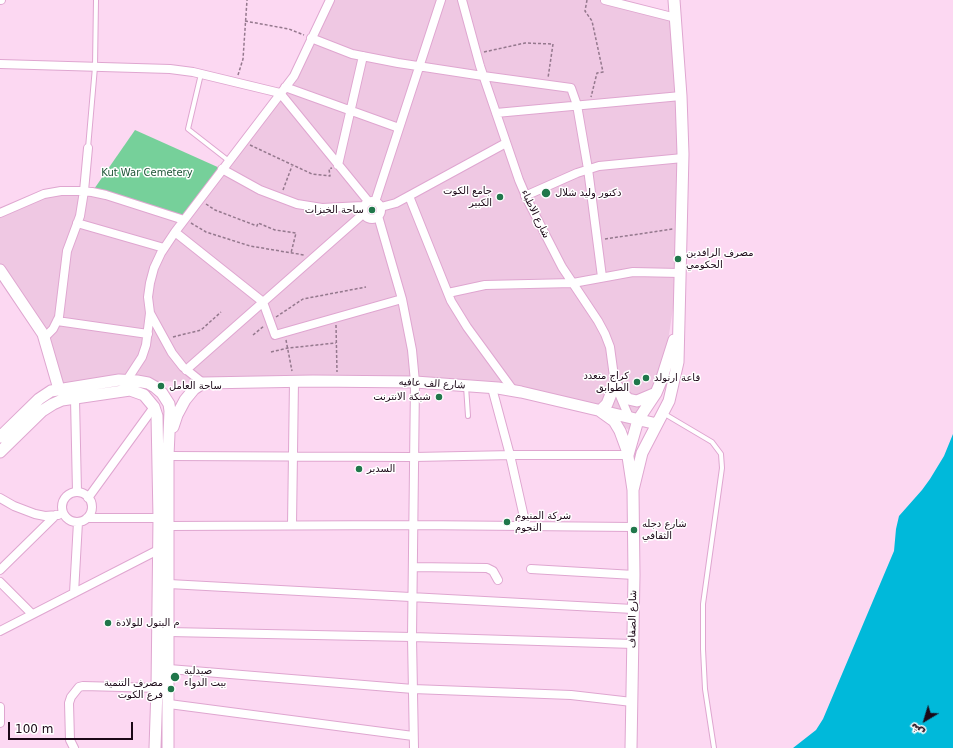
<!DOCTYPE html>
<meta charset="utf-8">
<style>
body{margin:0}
#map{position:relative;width:953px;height:748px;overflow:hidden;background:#fcd8f2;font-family:"DejaVu Sans","Noto Sans Arabic",sans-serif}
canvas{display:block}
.north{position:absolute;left:905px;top:700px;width:40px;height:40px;-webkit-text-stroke:3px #fff;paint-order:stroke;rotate:218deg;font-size:11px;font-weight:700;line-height:16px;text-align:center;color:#1b0817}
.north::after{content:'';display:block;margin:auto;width:14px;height:18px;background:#1b0817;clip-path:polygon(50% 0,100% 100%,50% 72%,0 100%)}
.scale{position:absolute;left:8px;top:722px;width:125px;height:18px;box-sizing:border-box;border:2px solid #1b0817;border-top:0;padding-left:5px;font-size:12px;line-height:14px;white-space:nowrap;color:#1b0817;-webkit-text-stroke:3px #fff;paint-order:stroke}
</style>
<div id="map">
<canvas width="953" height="748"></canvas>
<div class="north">ش</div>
<div class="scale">100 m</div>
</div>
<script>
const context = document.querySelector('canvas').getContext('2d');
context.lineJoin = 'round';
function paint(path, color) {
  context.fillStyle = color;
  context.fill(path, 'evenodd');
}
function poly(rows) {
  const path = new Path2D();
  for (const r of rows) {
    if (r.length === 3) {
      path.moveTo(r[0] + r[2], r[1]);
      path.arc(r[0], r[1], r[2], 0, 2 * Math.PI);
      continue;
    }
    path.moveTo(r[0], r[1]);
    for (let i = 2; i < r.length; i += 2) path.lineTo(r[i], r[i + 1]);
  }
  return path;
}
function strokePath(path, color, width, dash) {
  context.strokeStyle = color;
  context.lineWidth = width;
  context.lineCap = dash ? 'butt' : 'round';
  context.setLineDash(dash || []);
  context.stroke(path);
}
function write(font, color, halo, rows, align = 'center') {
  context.font = font + ' "DejaVu Sans","Noto Sans Arabic",sans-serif';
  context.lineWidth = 3;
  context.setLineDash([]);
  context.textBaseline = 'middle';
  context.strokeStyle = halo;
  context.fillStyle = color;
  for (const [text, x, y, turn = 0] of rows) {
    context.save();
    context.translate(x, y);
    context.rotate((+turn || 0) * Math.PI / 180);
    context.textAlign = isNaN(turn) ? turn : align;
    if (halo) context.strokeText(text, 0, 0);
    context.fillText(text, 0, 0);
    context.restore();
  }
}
const built = poly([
 [330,0,602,0,676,18,683,158,677,282,663,374,633,433,608,415,513,390,415,382,219,383,127,380,55,389,43,334,0,268,0,214,44,194,92,192,184,220,294,76]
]);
const green = poly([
 [135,130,222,169,184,220,92,192]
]);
const water = poly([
 [953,434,953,748,793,748,816,730,823,719,894,551,896,529,899,516,922,490,930,479,944,456]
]);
const path = poly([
 [587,0,585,11,592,21,603,72,597,73,591,97],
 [245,21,289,29,304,35],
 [484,52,525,43,553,44,548,78],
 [238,75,243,59,247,0],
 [250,145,312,174,330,176,329,169,332,168],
 [283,190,292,166],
 [206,204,215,210,257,226,258,223,275,230,296,233,291,253],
 [191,223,206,232,250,246,304,255],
 [605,239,673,229],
 [276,317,303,299,366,287],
 [336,325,337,372],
 [253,335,264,326],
 [173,337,201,330,221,312],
 [286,340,292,371],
 [271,352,288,348,336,343]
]);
const lane = poly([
 [201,74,188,129,229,161],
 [88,148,95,67,96,0],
 [466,386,468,416],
 [663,413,712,442,721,454,722,468,703,604,703,649,705,689,714,748]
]);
const street = poly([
 [0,0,1,0],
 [462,0,480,66,519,180,528,201,562,267,598,321,605,334,610,347,615,384,629,417],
 [605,0,676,18],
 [311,38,352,54,398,63,483,76,571,88,577,105,588,169,602,277],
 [0,64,170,69,193,72,280,93,368,201],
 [285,87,399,128],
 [496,113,681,96],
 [338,165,363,56],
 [222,169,260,190,297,204,322,208,363,206],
 [409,196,451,301,467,327,513,390],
 [525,196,577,173,599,166,683,158],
 [372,210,9],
 [375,202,441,0],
 [381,207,396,203,506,143],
 [0,213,44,194,61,191,79,191,92,192,106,195,184,220],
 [378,216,402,299,412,350,415,382,412,637,414,748],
 [77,223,164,248],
 [175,232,263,302,275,335,402,299],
 [448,293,485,285,573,283,633,272,680,273],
 [150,313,172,353,183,367,203,383],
 [57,321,148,334],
 [44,338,53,329,59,317,67,251,80,216,84,191,88,148],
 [186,370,363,214],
 [127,380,142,357,146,345,150,313,148,297,150,283,154,268,161,253,175,232,294,76,330,0],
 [492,388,510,455,526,526],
 [75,399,77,492],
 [168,456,414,457,513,455,628,455],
 [77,507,15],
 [0,498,14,506,35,514,45,516,58,515],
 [88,498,154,407],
 [87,518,159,518],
 [292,525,294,381],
 [168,526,414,525,633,527],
 [413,567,487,568,493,571,498,580],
 [531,569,634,575],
 [0,570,56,515],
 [0,582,32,614],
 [169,584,633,609],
 [74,593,78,522],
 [0,631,158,550],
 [169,632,412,637,633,644],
 [169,669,413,689,571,695,632,702],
 [169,704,413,736],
 [0,707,0,723],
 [74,748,70,740,69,703,71,697,79,687,83,686,161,688]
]);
const secondary = poly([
 [0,270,43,334,59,389],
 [615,384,607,404,600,411,614,421,620,431,627,450,633,490,634,575,631,748],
 [615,384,628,399,637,401,656,393],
 [173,427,177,415,185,400,194,389,203,383,313,381,415,382,498,388,521,392,657,424],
 [0,437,39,399,51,391,119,380,137,381,148,383,155,387,162,393,169,404,170,411,168,456,168,748],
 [0,452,42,411,53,404,62,400,130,390,144,395,154,407,157,416,159,518,157,688,155,748],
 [628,455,638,420,656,393,661,381,674,340],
 [633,490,642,453,669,401,678,362,683,154,681,96,674,0]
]);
const markers = [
 [546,193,5,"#20774b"],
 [500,197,4,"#20774b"],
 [372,210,4,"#20774b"],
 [678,259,4,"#20774b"],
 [646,378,4,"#20774b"],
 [637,382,4,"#20774b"],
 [161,386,4,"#20774b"],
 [439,397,4,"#20774b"],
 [359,469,4,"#20774b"],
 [507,522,4,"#20774b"],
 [634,530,4,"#20774b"],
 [108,623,4,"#20774b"],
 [175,677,5,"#20774b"],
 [171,689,4,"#20774b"]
];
const parkNames = [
 ["Kut War Cemetery",147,173]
];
const poiNames = [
 ["جامع الكوت",492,191,"right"],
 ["الكبير",492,203,"right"],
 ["دكتور وليد شلال",555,193],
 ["ساحة الخبزات",364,210,"right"],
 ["مصرف الرافدين",686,253],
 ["الحكومي",686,265],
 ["كراج متعدد",629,376,"right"],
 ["الطوابق",629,388,"right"],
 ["قاعة ارنولد",654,378],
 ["ساحة العامل",169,386],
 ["شبكة الانترنت",431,397,"right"],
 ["السدير",367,469],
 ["شركة المنيوم",515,516],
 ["النجوم",515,528],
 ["شارع دجله",642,524],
 ["الثقافي",642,536],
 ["م البتول للولادة",116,623],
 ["صيدلية",184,671],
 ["بيت الدواء",184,683],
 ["مصرف التنمية",163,683,"right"],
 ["فرع الكوت",163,695,"right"]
];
const streetNames = [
 ["شارع الاطباء",535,214,64],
 ["شارع الف عافيه",432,384,3],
 ["شارع الضفاف",633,619,-89]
];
paint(built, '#efc8e3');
paint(green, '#76d09a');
paint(water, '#00b9da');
strokePath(lane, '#dfa6d0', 6);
strokePath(street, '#dfa6d0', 10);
strokePath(secondary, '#dfa6d0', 13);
strokePath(path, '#94788d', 1.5, [3, 2]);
strokePath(lane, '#fff', 4);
strokePath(street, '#fff', 8);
strokePath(secondary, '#fff', 11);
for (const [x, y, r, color] of markers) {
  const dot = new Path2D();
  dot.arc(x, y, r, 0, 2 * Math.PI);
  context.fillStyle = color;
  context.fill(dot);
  strokePath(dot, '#fff', 1.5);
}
write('10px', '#1d5436', '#fff', parkNames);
write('10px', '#1b0817', '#fff', poiNames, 'left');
write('10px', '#1b0817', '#fff', streetNames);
</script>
